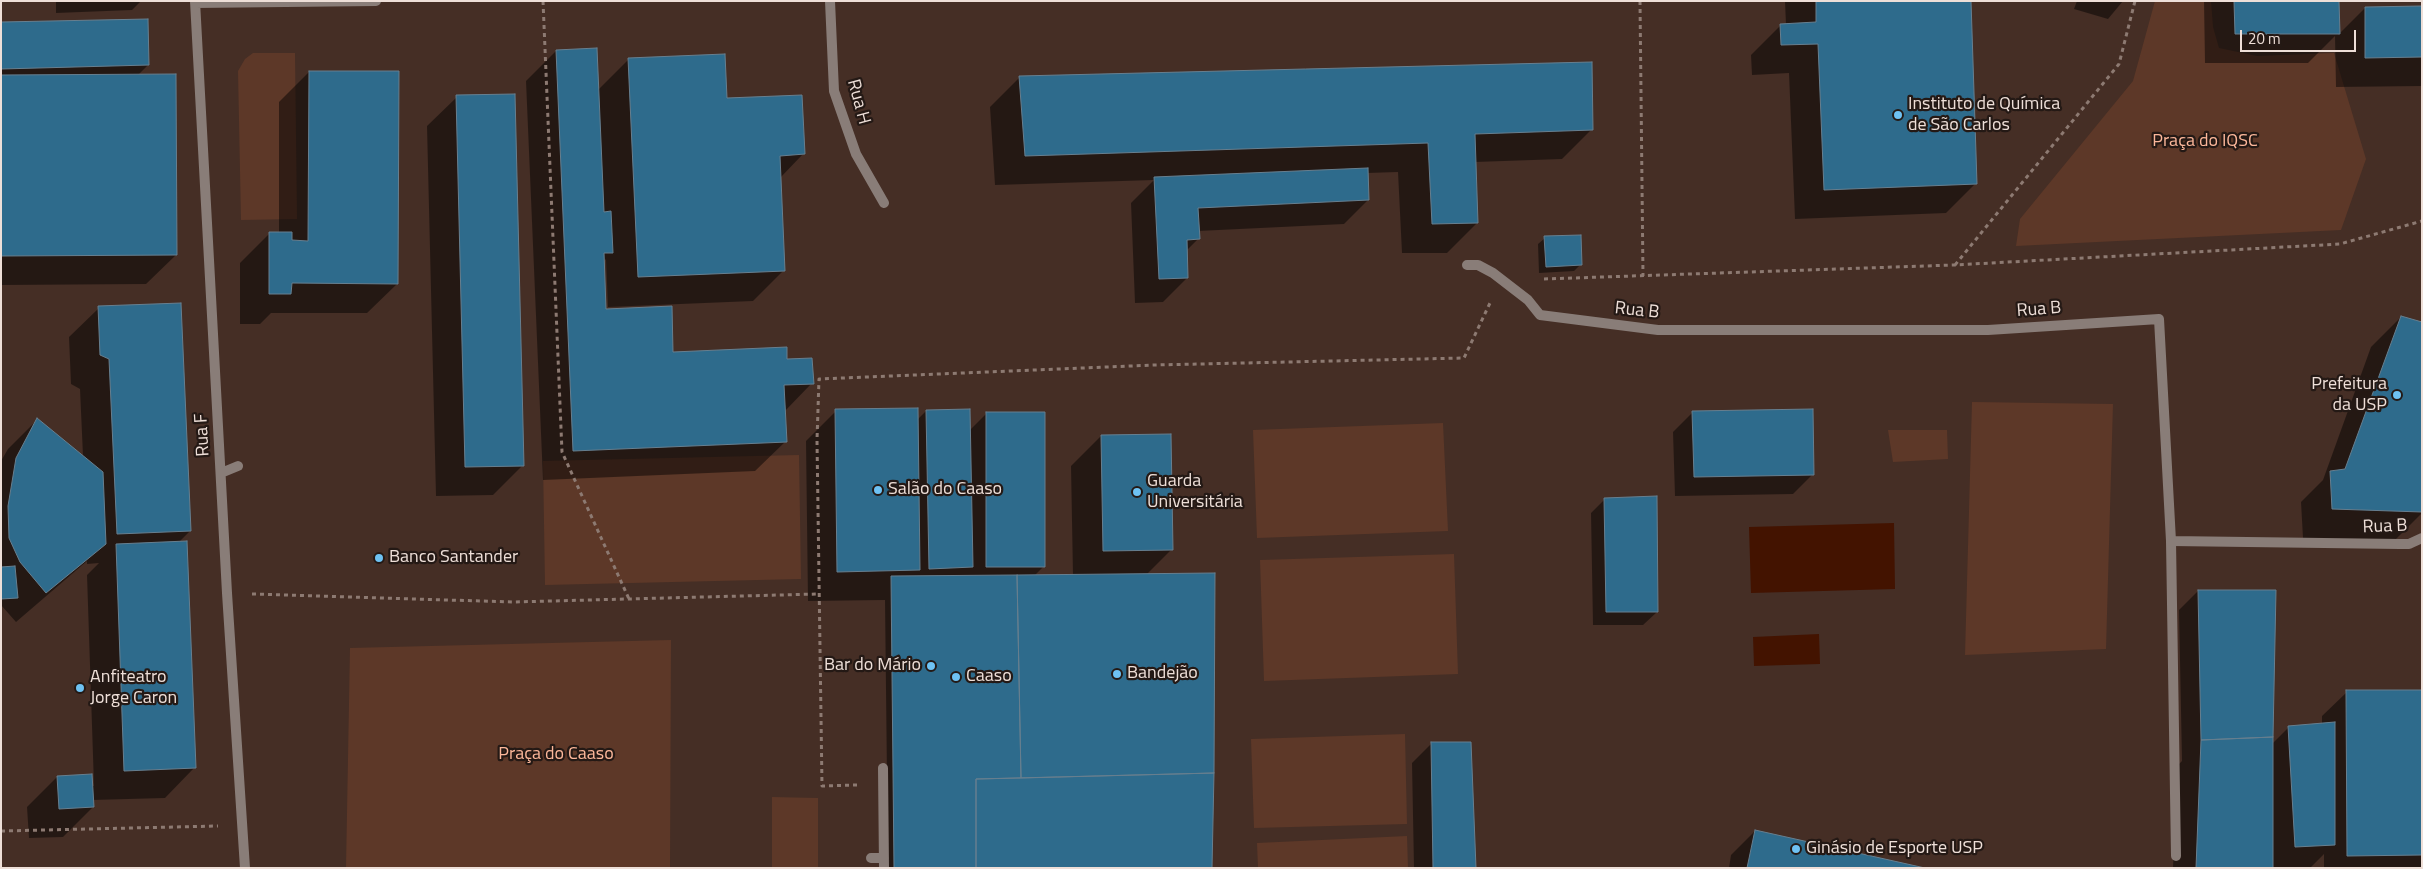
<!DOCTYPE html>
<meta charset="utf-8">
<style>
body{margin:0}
#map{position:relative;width:2423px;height:869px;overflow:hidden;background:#452e25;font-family:"Titillium Web",sans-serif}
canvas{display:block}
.frame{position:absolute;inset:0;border:2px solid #eedfd8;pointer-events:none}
.scale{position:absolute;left:2240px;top:30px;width:116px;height:22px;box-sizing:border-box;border:2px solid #eedfd8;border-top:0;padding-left:6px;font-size:15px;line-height:18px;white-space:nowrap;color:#eedfd8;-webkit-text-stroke:4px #241915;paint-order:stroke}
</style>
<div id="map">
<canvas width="2423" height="869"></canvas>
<div class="frame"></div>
<div class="scale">20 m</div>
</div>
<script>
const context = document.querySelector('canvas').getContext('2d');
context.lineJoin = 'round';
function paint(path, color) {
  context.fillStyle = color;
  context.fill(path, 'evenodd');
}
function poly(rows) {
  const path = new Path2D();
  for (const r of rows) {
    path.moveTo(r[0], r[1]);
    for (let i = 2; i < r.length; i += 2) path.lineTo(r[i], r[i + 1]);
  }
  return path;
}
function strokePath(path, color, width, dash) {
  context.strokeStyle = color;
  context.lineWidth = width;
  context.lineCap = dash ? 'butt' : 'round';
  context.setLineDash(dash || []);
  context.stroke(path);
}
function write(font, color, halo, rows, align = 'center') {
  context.font = font + ' "Titillium Web",sans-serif';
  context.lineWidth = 4.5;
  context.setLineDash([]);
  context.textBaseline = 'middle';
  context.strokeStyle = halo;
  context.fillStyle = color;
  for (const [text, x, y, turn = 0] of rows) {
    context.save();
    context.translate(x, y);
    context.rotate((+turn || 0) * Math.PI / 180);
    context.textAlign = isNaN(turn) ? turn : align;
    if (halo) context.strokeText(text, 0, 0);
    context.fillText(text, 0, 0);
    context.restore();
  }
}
const green = poly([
 [2155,1,2211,1,2213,27,2219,48,2257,56,2334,53,2366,159,2341,230,2016,246,2020,219,2133,81],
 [253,53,295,53,297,219,241,220,238,71,245,59],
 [1972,402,2113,404,2106,649,1965,655],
 [1443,423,1448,531,1257,538,1253,430],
 [1888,430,1947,430,1948,459,1893,462],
 [799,455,801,579,545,585,543,461],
 [1454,554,1458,674,1264,681,1260,560],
 [671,640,670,868,346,868,350,648],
 [1405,734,1407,824,1254,828,1251,739],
 [772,797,818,798,818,868,772,868],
 [1407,836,1408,868,1258,868,1257,843]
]);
const water = poly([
 [1894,523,1895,589,1751,593,1749,527],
 [1819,634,1820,664,1754,666,1753,637]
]);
const shadow = poly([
 [56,1,141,1,132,10,56,13],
 [1785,1,1969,1,1976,183,1946,213,1795,219,1789,73,1752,75,1751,55,1781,25,1786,25],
 [2077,1,2123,1,2108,19,2074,9],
 [2204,1,2337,1,2338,35,2365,8,2422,7,2422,86,2336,87,2335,36,2308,63,2205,63],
 [1,23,148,65,137,76,176,255,146,284,1,285],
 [556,51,597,91,629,59,726,100,803,154,780,178,783,271,753,301,608,307,606,259,603,262,605,310,672,353,786,360,812,383,784,412,785,442,755,471,543,480,526,81],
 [309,72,397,284,367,313,271,313,260,324,240,324,240,263,270,233,279,233,279,102],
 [1020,77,1592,129,1562,159,1475,162,1477,223,1447,253,1402,253,1398,172,1367,173,1368,200,1344,224,1198,231,1198,239,1186,251,1187,278,1163,302,1135,303,1131,203,1154,180,995,185,990,107],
 [457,97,523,465,493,495,436,496,427,126],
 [1545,238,1581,264,1574,271,1539,273,1538,244],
 [99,308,190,531,178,543,194,768,165,798,92,800,93,807,63,837,29,838,27,807,57,777,94,786,87,575,99,563,87,564,87,561,16,622,1,605,1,461,8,449,37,420,83,456,80,389,71,384,69,337],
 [2401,317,2422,323,2422,513,2394,541,2303,538,2301,502,2323,480,2371,347],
 [836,411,917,420,926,411,969,431,986,414,1044,566,1034,576,1073,576,1071,466,1101,436,1172,549,1146,575,1210,868,888,868,885,600,808,601,806,441],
 [1693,412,1813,474,1793,494,1675,496,1673,432],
 [1605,499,1657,612,1643,625,1593,625,1591,513],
 [2198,591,2272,744,2289,727,2322,725,2322,716,2347,692,2422,691,2422,868,2324,868,2324,854,2310,868,2173,868,2177,766,2182,761,2179,610],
 [1432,743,1474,868,1414,868,1412,763],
 [1755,831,1920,868,1729,868,1731,855]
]);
const building = poly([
 [1816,1,1971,1,1977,184,1824,190,1818,44,1781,45,1780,24,1816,22,1816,1],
 [2234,1,2339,1,2340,34,2235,34,2234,1],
 [2422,6,2422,57,2365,58,2365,7,2422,6],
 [148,19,149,65,1,69,1,22,148,19],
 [597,48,604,212,611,211,613,253,604,253,606,309,672,306,673,352,787,347,787,359,812,358,814,384,784,385,787,442,573,451,556,50,597,48],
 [725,54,727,98,802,95,805,154,780,156,785,271,638,277,628,58,725,54],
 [1592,62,1593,130,1475,134,1478,223,1432,224,1428,143,1025,156,1019,76,1592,62],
 [309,71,399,71,398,284,292,283,291,294,269,294,269,232,292,232,292,240,308,241,309,71],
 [176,74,177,255,1,256,1,75,176,74],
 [515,94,524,466,465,467,456,95,515,94],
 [1368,168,1369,200,1198,208,1200,239,1187,240,1188,278,1159,279,1154,177,1368,168],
 [1581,235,1582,265,1546,267,1544,236,1581,235],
 [181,303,191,531,117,534,109,359,100,355,98,306,181,303],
 [2401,316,2422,322,2422,512,2332,509,2330,471,2345,469,2401,316],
 [918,408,920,570,837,572,835,409,918,408],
 [970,409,973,567,929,569,926,410,970,409],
 [1813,409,1814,475,1694,477,1692,411,1813,409],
 [986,412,1045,412,1045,567,986,567,986,412],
 [37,418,103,472,106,544,46,593,20,562,9,538,8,506,16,458,37,418],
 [1171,434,1173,550,1103,551,1101,435,1171,434],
 [1657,496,1658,612,1606,612,1604,498,1657,496],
 [187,541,196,768,124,771,116,544,187,541],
 [15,566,18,598,1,599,1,567,15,566],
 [1215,573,1214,773,1021,778,1017,575,1215,573],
 [1017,575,1021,778,976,779,976,868,894,868,891,576,1017,575],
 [2198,590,2276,590,2273,737,2201,740,2198,590],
 [2346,690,2422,690,2422,855,2347,856,2346,690],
 [2335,722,2335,845,2295,847,2288,726,2335,722],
 [2273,737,2273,868,2196,868,2201,740,2273,737],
 [1431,742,1471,742,1476,868,1433,868,1431,742],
 [1214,773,1212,868,976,868,976,779,1214,773],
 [92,774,94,807,59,809,57,776,92,774],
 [1755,830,1925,868,1747,868,1755,830]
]);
const path = poly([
 [543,1,562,452,629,599],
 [1640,1,1643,276],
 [1955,265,2119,64,2135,1],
 [1544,279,1954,265,2340,244,2422,221],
 [252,594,513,602,818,594],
 [857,785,822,786,817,440,819,379,1155,365,1464,358,1490,303],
 [1,831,218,826]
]);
const service = poly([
 [195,1,227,593,245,868],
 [830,1,834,91,856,154,884,203],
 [195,3,376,1],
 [221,473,238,466],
 [2171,541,2176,856],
 [883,768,884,868],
 [871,858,884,858]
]);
const minor = poly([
 [1467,265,1478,265,1493,273,1528,300,1540,315,1658,330,1988,330,2159,319,2171,541,2400,544,2409,544,2422,538]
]);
const markers = [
 [1898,115,5,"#6ec2f3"],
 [2397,395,5,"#6ec2f3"],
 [878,490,5,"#6ec2f3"],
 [1137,492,5,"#6ec2f3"],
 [379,558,5,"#6ec2f3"],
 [931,666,5,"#6ec2f3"],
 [1117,674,5,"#6ec2f3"],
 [956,677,5,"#6ec2f3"],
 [80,688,5,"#6ec2f3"],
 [1796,849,5,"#6ec2f3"]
];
const streetNames = [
 ["Rua H",858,102,75],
 ["Rua B",2039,310,-4],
 ["Rua B",1637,311,6],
 ["Rua F",203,435,-93],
 ["Rua B",2385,527,-2]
];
const poiNames = [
 ["Instituto de Química",1908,105],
 ["de São Carlos",1908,126],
 ["Prefeitura",2387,385,"right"],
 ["da USP",2387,406,"right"],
 ["Guarda",1147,482],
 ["Universitária",1147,503],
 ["Salão do Caaso",888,490],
 ["Banco Santander",389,558],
 ["Bar do Mário",921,666,"right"],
 ["Bandejão",1127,674],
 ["Caaso",966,677],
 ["Anfiteatro",90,678],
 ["Jorge Caron",90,699],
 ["Ginásio de Esporte USP",1806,849]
];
const parkNames = [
 ["Praça do IQSC",2205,142],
 ["Praça do Caaso",556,755]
];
paint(green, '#5d3828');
paint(water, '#431300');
paint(shadow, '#0007');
paint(building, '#2e6b8c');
strokePath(building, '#677f8f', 1);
strokePath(path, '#8d7a72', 3, [4, 4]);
strokePath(service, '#897d78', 10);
strokePath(minor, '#897d78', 10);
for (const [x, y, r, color] of markers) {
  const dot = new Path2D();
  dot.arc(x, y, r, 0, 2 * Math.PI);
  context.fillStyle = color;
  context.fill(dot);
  strokePath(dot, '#241915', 2);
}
write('18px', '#eedfd8', '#241915', streetNames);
write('18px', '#eedfd8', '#241915', poiNames, 'left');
write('18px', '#fcb79a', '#241915', parkNames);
</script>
